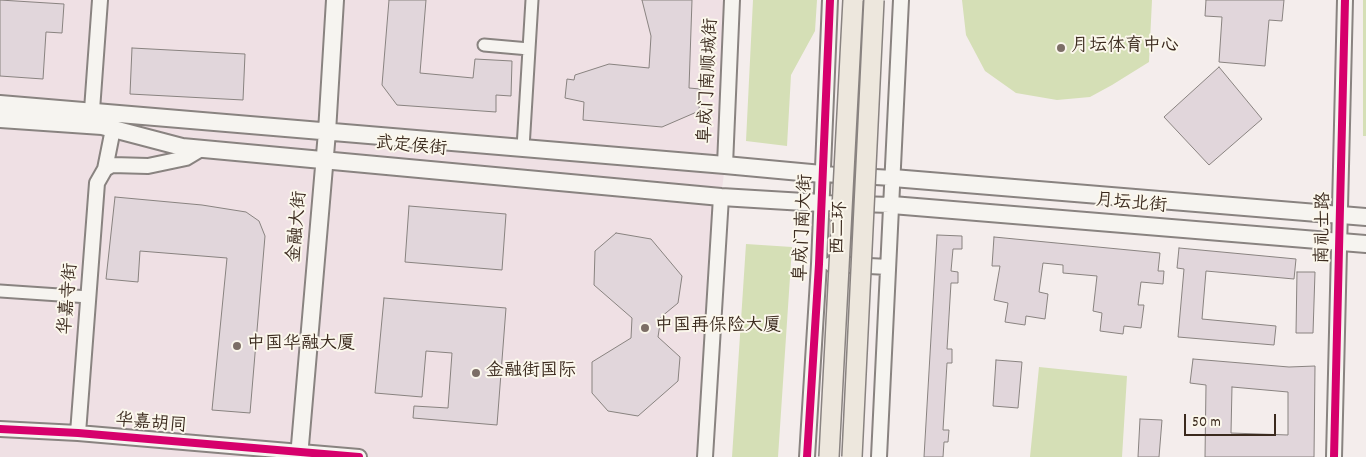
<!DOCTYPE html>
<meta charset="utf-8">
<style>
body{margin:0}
#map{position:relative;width:1366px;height:457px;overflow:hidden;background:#f4edec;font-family:Dekko,sans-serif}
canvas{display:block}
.scale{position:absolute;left:1184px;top:414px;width:92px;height:22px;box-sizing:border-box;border:2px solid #3b2a1e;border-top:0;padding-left:6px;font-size:15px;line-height:18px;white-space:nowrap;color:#3b2a1e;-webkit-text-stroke:4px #fbf7ec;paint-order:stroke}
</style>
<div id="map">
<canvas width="1366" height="457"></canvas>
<div class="scale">50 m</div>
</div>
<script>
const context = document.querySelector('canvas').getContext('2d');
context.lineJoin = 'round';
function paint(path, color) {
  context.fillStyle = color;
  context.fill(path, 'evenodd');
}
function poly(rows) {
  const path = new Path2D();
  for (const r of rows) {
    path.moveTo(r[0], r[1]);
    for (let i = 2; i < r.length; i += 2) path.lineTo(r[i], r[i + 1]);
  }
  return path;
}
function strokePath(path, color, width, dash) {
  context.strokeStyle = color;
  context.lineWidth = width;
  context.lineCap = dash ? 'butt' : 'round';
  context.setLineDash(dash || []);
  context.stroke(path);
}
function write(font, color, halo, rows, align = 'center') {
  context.font = font + ' Dekko,"LXGW WenKai TC",sans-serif';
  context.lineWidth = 4;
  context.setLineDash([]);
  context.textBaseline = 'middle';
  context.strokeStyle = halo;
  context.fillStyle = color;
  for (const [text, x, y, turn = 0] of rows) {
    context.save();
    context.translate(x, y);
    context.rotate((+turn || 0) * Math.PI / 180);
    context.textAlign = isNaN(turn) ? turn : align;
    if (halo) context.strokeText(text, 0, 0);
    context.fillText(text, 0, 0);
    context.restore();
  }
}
const built = poly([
 [0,0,733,0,725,165,721,197,705,457,0,457]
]);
const green = poly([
 [753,0,817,0,815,31,791,75,787,146,746,141],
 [962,0,1152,0,1149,62,1112,85,1090,97,1057,100,1016,93,985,71,966,35],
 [1363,0,1366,0,1366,136,1363,136],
 [746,244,792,247,778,457,732,457],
 [1039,367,1127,376,1122,457,1030,457]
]);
const building = poly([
 [0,0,64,4,62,33,46,32,43,79,0,76,0,0],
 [389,0,426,0,420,73,473,78,475,59,512,61,511,96,496,95,496,112,397,105,382,85,389,0],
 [642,0,692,0,689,88,700,89,699,111,662,127,583,120,584,102,565,98,567,79,574,80,575,75,609,64,649,68,651,36,642,0],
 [1206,0,1284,0,1282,21,1269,20,1265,66,1219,62,1222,17,1205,16,1206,0],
 [132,48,245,54,243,100,130,94,132,48],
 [1219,67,1262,119,1209,165,1164,117,1219,67],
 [115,197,202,205,246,212,259,221,265,236,250,413,212,410,227,258,140,251,138,282,106,279,115,197],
 [409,206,506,214,502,270,405,262,409,206],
 [616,233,651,239,682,276,678,303,661,317,658,337,680,357,678,381,638,416,608,411,592,393,592,362,631,338,632,318,594,285,595,251,616,233],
 [937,235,962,236,962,249,953,249,951,271,958,272,958,283,951,283,947,349,952,349,952,363,947,363,943,430,949,430,948,442,944,442,943,457,924,457,937,235],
 [994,237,1160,253,1158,271,1164,271,1163,284,1141,282,1138,305,1144,305,1141,328,1124,326,1123,334,1100,331,1102,313,1093,311,1097,276,1063,273,1063,265,1043,263,1039,292,1048,294,1045,319,1026,316,1025,325,1005,322,1008,303,994,300,1000,266,992,266,994,237],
 [1179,248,1296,259,1294,279,1206,271,1202,319,1276,326,1274,345,1178,337,1184,269,1177,268,1179,248],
 [1297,272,1315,272,1313,333,1296,333,1297,272],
 [384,298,506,308,497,425,413,418,414,406,448,408,452,353,426,351,422,397,375,393,384,298],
 [1193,359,1289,367,1315,366,1314,457,1205,457,1206,385,1190,383,1193,359],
 [1232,387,1288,392,1288,435,1231,433,1232,387],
 [996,360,1022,362,1018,408,993,406,996,360],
 [1140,419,1162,420,1159,457,1138,457,1140,419]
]);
const minor = poly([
 [484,45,529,49],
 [523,148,532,0],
 [0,291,89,297]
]);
const tertiary = poly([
 [92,110,100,0],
 [725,165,732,0],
 [105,169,112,165,148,166,186,158,201,149],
 [822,174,893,178],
 [821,203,892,205],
 [831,264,888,267],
 [0,429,78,433,359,457],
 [78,433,97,183,105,169,113,129],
 [705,457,721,197],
 [807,457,819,264,830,0],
 [879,457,901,0],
 [1334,457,1345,0]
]);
const secondary = poly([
 [0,104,725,165,822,174],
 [0,119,102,126,182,147,721,197,821,203],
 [893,178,1366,217],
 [892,205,1366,244],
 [299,457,327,132,335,0]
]);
const trunkBridge = poly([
 [829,457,853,0],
 [852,457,874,0]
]);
const cycleway = poly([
 [0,429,78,433,359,457],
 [807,457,819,264,830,0],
 [1334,457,1345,0]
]);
const markers = [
 [1061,48,5,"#7c6e66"],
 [645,328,5,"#7c6e66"],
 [237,346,5,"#7c6e66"],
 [476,373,5,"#7c6e66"]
];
const poiNames = [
 ["月坛体育中心",1071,48],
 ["中国再保险大厦",655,328],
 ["中国华融大厦",247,346],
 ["金融街国际",486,373]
];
const streetNames = [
 ["阜成门南顺城街",710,81,-87],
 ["武定侯街",411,148,5],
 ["月坛北街",1131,205,5],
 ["金融大街",299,227,-85],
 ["阜成门南大街",805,228,-87],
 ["西二环",841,228,-87],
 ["南礼士路",1325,228,-89],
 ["华嘉寺街",70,299,-85],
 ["华嘉胡同",151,425,5]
];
paint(built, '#efe0e4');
paint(green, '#d5dfb6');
paint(building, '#e1d6db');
strokePath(building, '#898380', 1);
strokePath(minor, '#898380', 15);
strokePath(tertiary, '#898380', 18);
strokePath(secondary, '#898380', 20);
strokePath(minor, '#f6f4f0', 11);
strokePath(tertiary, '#f6f4f0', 14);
strokePath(secondary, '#f6f4f0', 16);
strokePath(trunkBridge, '#898380', 22, []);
strokePath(trunkBridge, '#ede7dd', 19);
strokePath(cycleway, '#d6006c', 8);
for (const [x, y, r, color] of markers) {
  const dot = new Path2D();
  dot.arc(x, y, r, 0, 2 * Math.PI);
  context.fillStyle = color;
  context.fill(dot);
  strokePath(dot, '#fbf7ec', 2);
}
write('18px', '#3b2a1e', '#fbf7ec', poiNames, 'left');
write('18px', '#3b2a1e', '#fbf7ec', streetNames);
</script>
